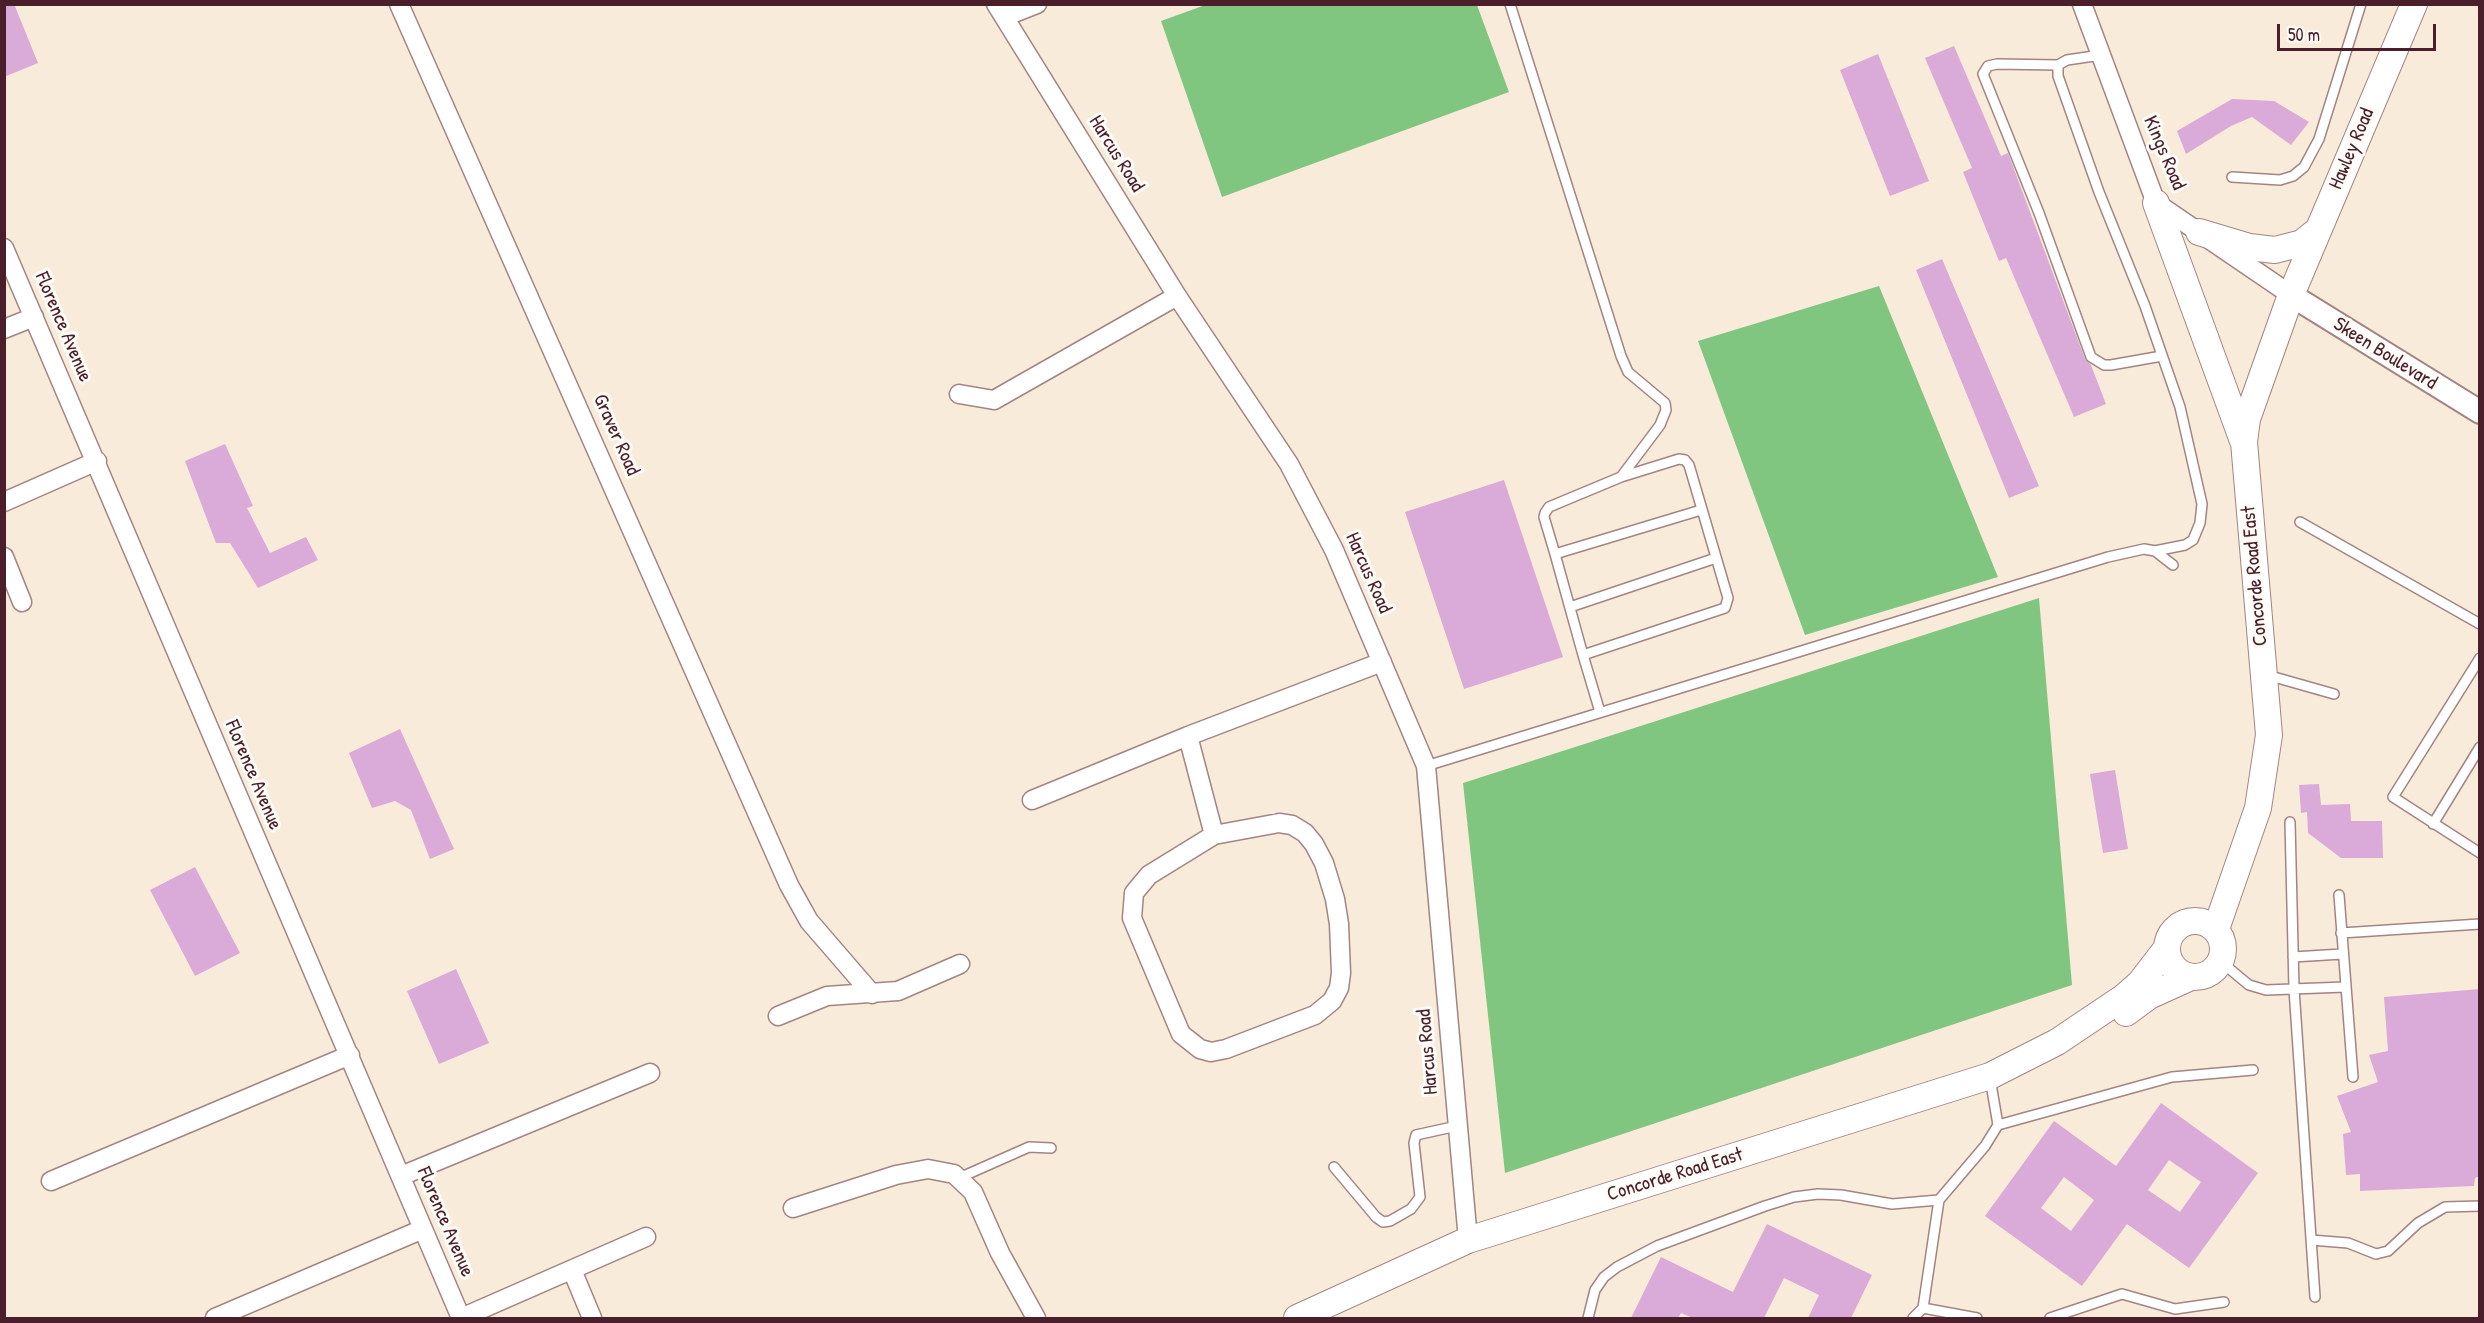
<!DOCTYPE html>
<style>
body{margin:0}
#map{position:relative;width:2484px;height:1323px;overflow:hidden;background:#f9ebda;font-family:"Patrick Hand",sans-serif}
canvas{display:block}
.frame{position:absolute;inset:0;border:6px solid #4a1f2b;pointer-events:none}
.scale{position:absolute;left:2277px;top:24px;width:159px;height:27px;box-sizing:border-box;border:3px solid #4a1f2b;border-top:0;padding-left:8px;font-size:18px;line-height:21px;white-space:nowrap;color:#4a1f2b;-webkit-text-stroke:4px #fdfcf7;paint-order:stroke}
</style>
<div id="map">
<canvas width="2484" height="1323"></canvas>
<div class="frame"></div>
<div class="scale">50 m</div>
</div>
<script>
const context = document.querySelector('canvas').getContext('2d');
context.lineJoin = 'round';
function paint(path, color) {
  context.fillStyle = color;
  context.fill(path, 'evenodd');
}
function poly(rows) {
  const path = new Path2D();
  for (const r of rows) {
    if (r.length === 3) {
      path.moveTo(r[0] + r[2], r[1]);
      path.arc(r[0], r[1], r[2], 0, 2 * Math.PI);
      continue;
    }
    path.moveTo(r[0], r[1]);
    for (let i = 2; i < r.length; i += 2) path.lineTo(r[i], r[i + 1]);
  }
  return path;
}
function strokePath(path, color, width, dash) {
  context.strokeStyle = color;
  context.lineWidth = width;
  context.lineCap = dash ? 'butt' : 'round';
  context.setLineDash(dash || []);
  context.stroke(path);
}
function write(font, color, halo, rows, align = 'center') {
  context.font = font + ' "Patrick Hand",sans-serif';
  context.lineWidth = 6;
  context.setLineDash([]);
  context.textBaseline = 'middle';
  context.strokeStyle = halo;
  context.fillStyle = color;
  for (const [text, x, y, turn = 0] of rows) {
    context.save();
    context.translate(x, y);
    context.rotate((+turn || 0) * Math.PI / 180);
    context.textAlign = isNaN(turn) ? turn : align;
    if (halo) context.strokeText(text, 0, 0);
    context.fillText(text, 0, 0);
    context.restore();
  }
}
const green = poly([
 [1208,4,1477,5,1509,92,1222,197,1161,21],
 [1879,286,1998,577,1805,635,1698,341],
 [2039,598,2072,985,1505,1173,1463,783]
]);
const building = poly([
 [4,4,14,4,38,63,4,77],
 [1954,46,2001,156,2008,153,2085,359,2091,365,2106,404,2074,417,2006,258,1999,261,1963,172,1972,168,1925,58],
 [1878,54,1929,181,1890,196,1840,70],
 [2232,99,2274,101,2309,122,2291,145,2252,117,2231,126,2186,154,2177,131],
 [1942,259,2039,486,2009,498,1916,270],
 [225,444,253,506,247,508,270,553,306,537,318,560,258,588,230,543,216,543,185,461],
 [1504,480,1563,657,1464,689,1405,512],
 [400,729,454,849,430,859,411,810,395,801,372,808,349,753],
 [2115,770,2128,849,2103,853,2090,774],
 [2319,784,2321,805,2350,804,2351,821,2382,821,2383,858,2341,858,2308,833,2307,812,2301,813,2299,785],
 [195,867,240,953,195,976,150,890],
 [456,969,489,1043,439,1064,407,991],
 [2480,989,2480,1176,2475,1178,2474,1186,2360,1191,2360,1174,2346,1175,2343,1134,2351,1132,2337,1096,2378,1082,2369,1055,2388,1051,2384,997],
 [2161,1103,2258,1173,2189,1268,2127,1224,2082,1286,1985,1216,2054,1121,2116,1166],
 [2169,1160,2201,1182,2180,1212,2148,1190],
 [2064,1177,2094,1200,2071,1231,2041,1208],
 [1767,1224,1872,1275,1851,1318,1808,1318,1819,1295,1784,1278,1764,1318,1693,1318,1681,1313,1678,1318,1631,1318,1661,1257,1733,1292]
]);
const service = poly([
 [1510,4,1621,356,1628,372,1665,403,1666,410,1660,425,1621,477],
 [2101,55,2067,60,2058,65,2058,76,2099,192,2145,306,2180,407,2202,504,2200,523,2193,540,2185,545,2155,551],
 [2058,65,1997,64,1988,66,1983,74,2039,213,2091,357,2104,365,2111,365,2162,356],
 [2232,177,2280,180,2293,176,2304,167,2319,139,2361,4],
 [2300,522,2480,624],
 [1555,554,1701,510],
 [1570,607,1716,558],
 [1583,655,1725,608,1728,598,1689,465,1685,460,1679,459,1621,477,1549,507,1545,513,1544,517,1555,554,1583,655,1600,712],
 [2480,658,2393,797,2480,853],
 [2267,675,2334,694],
 [1426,766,2108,557,2144,549,2155,551,2173,565],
 [2290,822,2294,989,2315,1297],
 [2433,824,2480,747],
 [2339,895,2353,1077],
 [2341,933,2480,924],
 [2293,957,2342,954],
 [2220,961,2249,985,2266,990,2345,987],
 [1998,1125,2172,1077,2253,1070],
 [1334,1167,1376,1217,1383,1222,1390,1221,1411,1209,1420,1197,1414,1143,1416,1135,1457,1126],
 [959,1178,1029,1147,1051,1148],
 [2311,1240,2348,1243,2376,1254,2388,1251,2418,1223,2445,1207,2480,1206],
 [1923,1308,1977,1318],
 [1588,1318,1595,1290,1604,1277,1617,1267,1657,1246,1765,1206,1794,1197,1818,1194,1841,1195,1892,1204,1939,1200,1985,1146,1998,1125,1990,1078],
 [1913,1318,1923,1308,1939,1200],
 [2050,1318,2122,1294,2175,1309,2224,1302]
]);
const minor = poly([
 [399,4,789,885,809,921,872,994],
 [996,4,1177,296,1289,464,1334,550,1426,766,1468,1240],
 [2082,4,2156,203,2291,295],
 [1004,17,1037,4],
 [4,248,461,1318],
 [4,329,34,317],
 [959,394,994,400,1177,296],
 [4,502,97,461],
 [4,557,22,602],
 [1032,800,1188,736],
 [1279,823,1292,825,1305,833,1314,844,1324,863,1335,899,1339,924,1341,973,1339,988,1332,1001,1315,1015,1226,1049,1211,1052,1200,1049,1181,1034,1132,918,1134,893,1149,875,1214,835,1279,823],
 [1214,835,1188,736,1382,662],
 [778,1016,827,996,898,991,960,964],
 [401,1176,650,1073],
 [51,1181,350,1055],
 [793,1208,896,1175,928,1169,954,1174,973,1192,1000,1253,1036,1318],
 [572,1270,592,1318],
 [215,1318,423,1229],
 [461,1318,646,1237]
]);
const tertiary = poly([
 [2291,295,2480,412]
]);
const secondary = poly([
 [2156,203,2243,441],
 [2199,232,2249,247,2275,250,2302,243,2317,231],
 [2195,949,28],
 [2216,929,2258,808,2269,735,2244,442,2247,419,2291,295,2414,4],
 [2126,1013,2149,996,2191,977],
 [1297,1318,1468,1240,1990,1076,2057,1042,2124,997,2140,983,2167,948]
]);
const streetNames = [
 ["Hawley Road",2352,149,-67],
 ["Kings Road",2164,153,67],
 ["Harcus Road",1116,154,58],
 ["Florence Avenue",63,327,67],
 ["Skeen Boulevard",2385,354,32],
 ["Graver Road",616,435,66],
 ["Harcus Road",1368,573,66],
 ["Concorde Road East",2255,576,-95],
 ["Florence Avenue",253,775,67],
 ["Harcus Road",1428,1052,-95],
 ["Concorde Road East",1675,1175,-17],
 ["Florence Avenue",445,1222,67]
];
paint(green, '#80c681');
paint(building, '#daaad8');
strokePath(service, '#a28582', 12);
strokePath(minor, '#a28582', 21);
strokePath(tertiary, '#a28582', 26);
strokePath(secondary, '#a28582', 28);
strokePath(service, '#fff', 9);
strokePath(minor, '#fff', 18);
strokePath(tertiary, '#fff', 22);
strokePath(secondary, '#fff', 26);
write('20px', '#4a1f2b', '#fdfcf7', streetNames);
</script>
